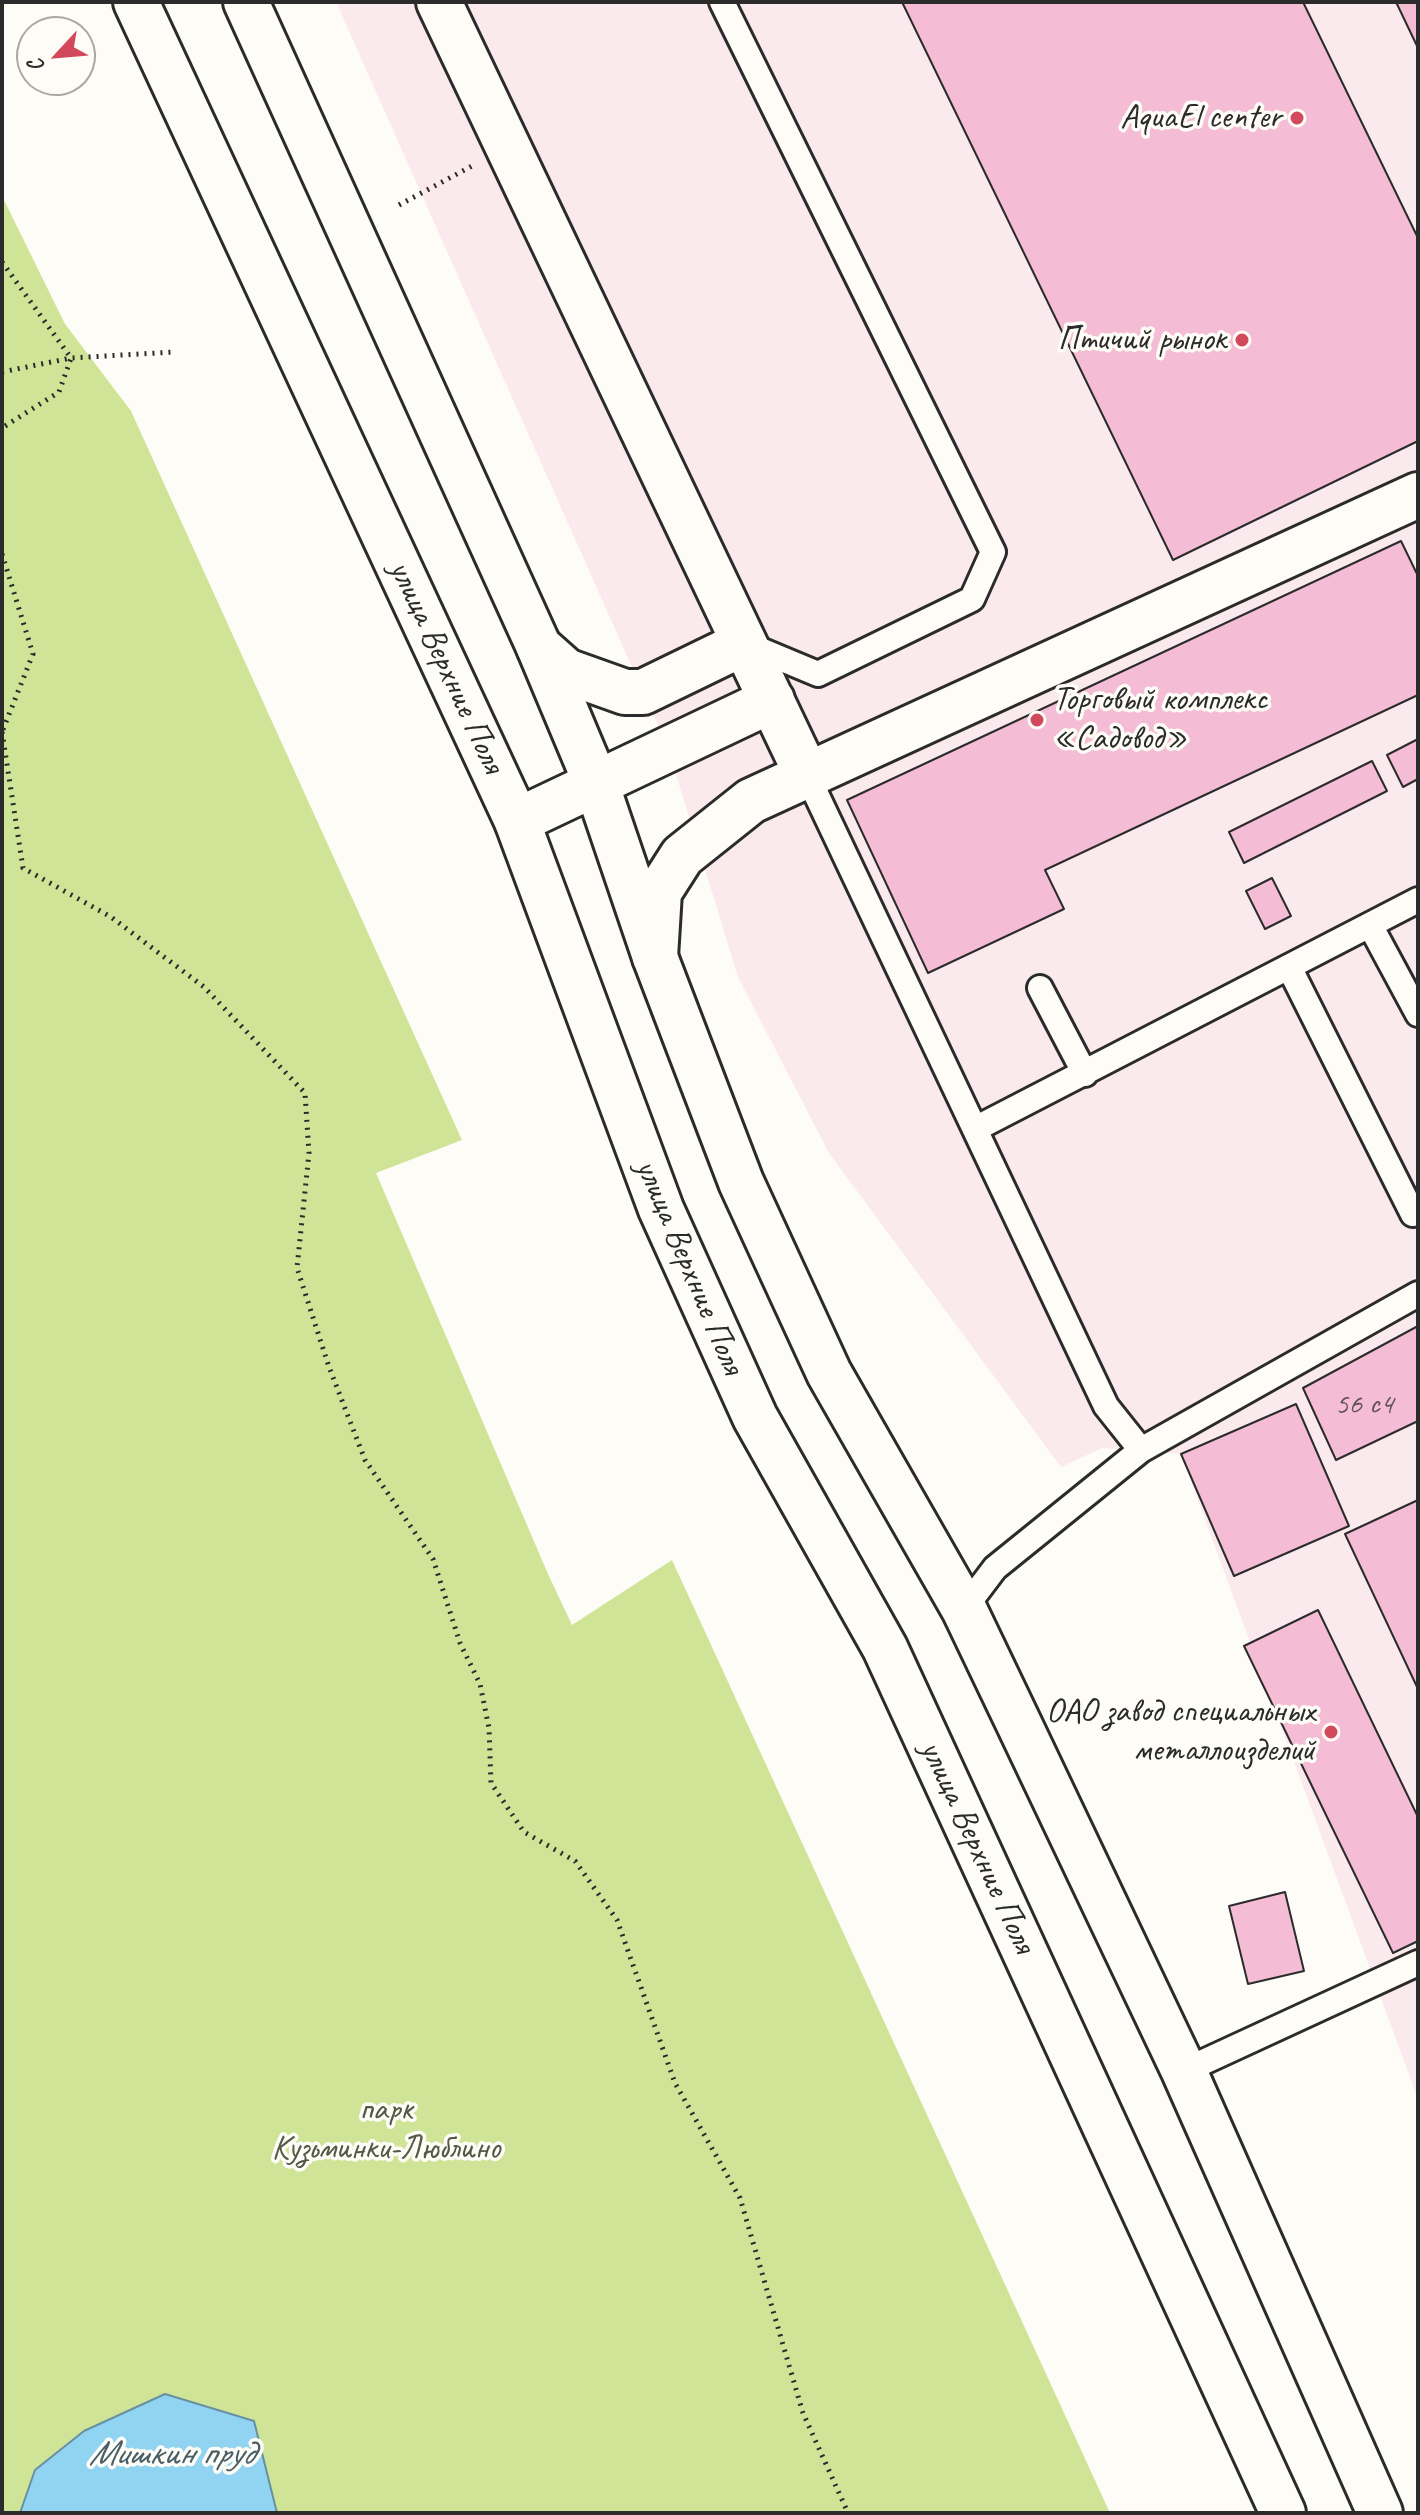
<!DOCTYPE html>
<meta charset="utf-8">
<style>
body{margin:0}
#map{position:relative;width:1420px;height:2515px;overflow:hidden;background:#fdfcf7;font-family:Caveat,sans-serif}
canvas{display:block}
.frame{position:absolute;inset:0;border:4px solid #2b2b2b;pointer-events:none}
.north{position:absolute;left:16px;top:16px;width:80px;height:80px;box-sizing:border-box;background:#fdfcf7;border:2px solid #a9a8a5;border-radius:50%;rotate:244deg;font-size:22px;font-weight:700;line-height:32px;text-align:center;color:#2b2b2b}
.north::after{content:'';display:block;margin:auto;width:28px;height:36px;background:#d1495b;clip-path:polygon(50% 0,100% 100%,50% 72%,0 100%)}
</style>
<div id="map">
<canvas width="1420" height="2515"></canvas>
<div class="frame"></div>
<div class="north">С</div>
</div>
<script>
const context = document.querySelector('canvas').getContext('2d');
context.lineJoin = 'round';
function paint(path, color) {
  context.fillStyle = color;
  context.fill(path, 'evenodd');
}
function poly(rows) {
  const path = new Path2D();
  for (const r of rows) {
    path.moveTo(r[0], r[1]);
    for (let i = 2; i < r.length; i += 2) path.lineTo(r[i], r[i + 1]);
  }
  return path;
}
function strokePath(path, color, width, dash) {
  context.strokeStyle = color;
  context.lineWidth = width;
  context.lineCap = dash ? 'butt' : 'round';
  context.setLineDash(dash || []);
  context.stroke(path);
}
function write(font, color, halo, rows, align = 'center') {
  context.font = font + ' Caveat,sans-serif';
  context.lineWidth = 7;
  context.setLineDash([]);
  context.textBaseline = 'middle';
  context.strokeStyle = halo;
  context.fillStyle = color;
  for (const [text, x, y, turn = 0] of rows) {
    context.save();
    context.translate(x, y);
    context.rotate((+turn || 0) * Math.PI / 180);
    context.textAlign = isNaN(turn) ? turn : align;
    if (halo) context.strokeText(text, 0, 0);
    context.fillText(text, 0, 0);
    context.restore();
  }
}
const built = poly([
 [336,2,1418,2,1418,2099,1181,1454,1102,1448,1061,1467,829,1153,738,977,668,748]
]);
const green = poly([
 [2,196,65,324,131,411,462,1140,376,1173,548,1574,572,1625,672,1560,1110,2513,2,2513]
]);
const water = poly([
 [165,2394,254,2421,277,2513,20,2513,35,2470,84,2431,165,2394]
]);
const building = poly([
 [902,2,1303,2,1418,238,1418,441,1173,560,902,2],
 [1396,2,1418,2,1418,48,1396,2],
 [1401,541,1418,576,1418,695,1045,870,1064,909,928,973,847,800,1401,541],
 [1418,739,1418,779,1403,787,1387,755,1418,739],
 [1372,761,1387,791,1244,863,1229,832,1372,761],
 [1272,878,1291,916,1265,929,1246,891,1272,878],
 [1418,1326,1418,1421,1336,1460,1303,1388,1418,1326],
 [1296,1404,1349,1526,1234,1576,1181,1454,1296,1404],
 [1418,1500,1418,1689,1345,1534,1418,1500],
 [1318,1610,1418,1817,1418,1941,1393,1953,1244,1646,1318,1610],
 [1285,1892,1304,1971,1248,1984,1229,1906,1285,1892]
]);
const path = poly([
 [399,205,472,166],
 [2,262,71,358,59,392,2,428],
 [2,372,71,358,174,352],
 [2,554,33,654,2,732],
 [2,732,23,868,111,917,204,987,305,1093,309,1153,297,1268,329,1367,365,1460,433,1559,460,1643,480,1684,489,1728,491,1783,524,1832,575,1861,617,1920,675,2083,740,2198,803,2413,848,2513]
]);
const lane = poly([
 [722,2,993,552,972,599,818,674,746,644],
 [807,775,1106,1406,1141,1450],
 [1370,925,1418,1014],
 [1289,967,1413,1214],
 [1040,988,1085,1074],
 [975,1129,1418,900],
 [964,1609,995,1568,1141,1450,1418,1294],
 [1184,2071,1418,1963]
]);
const street = poly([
 [439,2,807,775],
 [539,647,566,671,625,692,643,692,744,643],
 [517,821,772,700],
 [655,957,659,892,682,856,751,801,1418,495]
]);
const secondary = poly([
 [136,2,517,821,661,1209,755,1417,885,1648,1283,2513],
 [246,2,539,647,596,783,655,957,741,1182,829,1373,964,1609,1020,1726,1184,2071,1380,2513]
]);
const markers = [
 [1297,118,8,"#d1495b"],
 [1242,340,8,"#d1495b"],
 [1037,720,8,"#d1495b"],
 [1331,1732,8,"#d1495b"]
];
const numberNames = [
 ["56 с4",1364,1405]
];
const poiNames = [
 ["AquaEl center",1281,118],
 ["Птичий рынок",1226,340],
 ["Торговый комплекс",1053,700,"left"],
 ["«Садовод»",1053,739,"left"],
 ["ОАО завод специальных",1315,1712],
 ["металлоизделий",1315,1751]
];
const streetNames = [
 ["улица Верхние Поля",446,667,65],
 ["улица Верхние Поля",689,1267,67],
 ["улица Верхние Поля",977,1847,65]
];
const parkNames = [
 ["парк",386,2110],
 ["Кузьминки-Люблино",386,2149]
];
const waterNames = [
 ["Мишкин пруд",171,2455]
];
paint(built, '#fae9ed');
paint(green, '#d0e498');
paint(water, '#90d4f1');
strokePath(water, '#6890a2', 2);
paint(building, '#f4bdd5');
strokePath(building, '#2b2b2b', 2);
strokePath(lane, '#2b2b2b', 30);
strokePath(street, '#2b2b2b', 50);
strokePath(secondary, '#2b2b2b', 50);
strokePath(path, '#2b2b2b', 5, [2, 6]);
strokePath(lane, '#fdfcf7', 24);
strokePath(street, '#fdfcf7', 44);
strokePath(secondary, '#fdfcf7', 44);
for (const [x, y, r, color] of markers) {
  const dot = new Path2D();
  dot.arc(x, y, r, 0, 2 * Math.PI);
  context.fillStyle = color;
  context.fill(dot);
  strokePath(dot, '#fdfcf7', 3);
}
write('30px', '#5d5056', null, numberNames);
write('34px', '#2b2b2b', '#fdfcf7', poiNames, 'right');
write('34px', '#2b2b2b', '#fdfcf7', streetNames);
write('34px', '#545946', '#fdfcf7', parkNames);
write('italic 36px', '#495e66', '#fdfcf7', waterNames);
</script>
